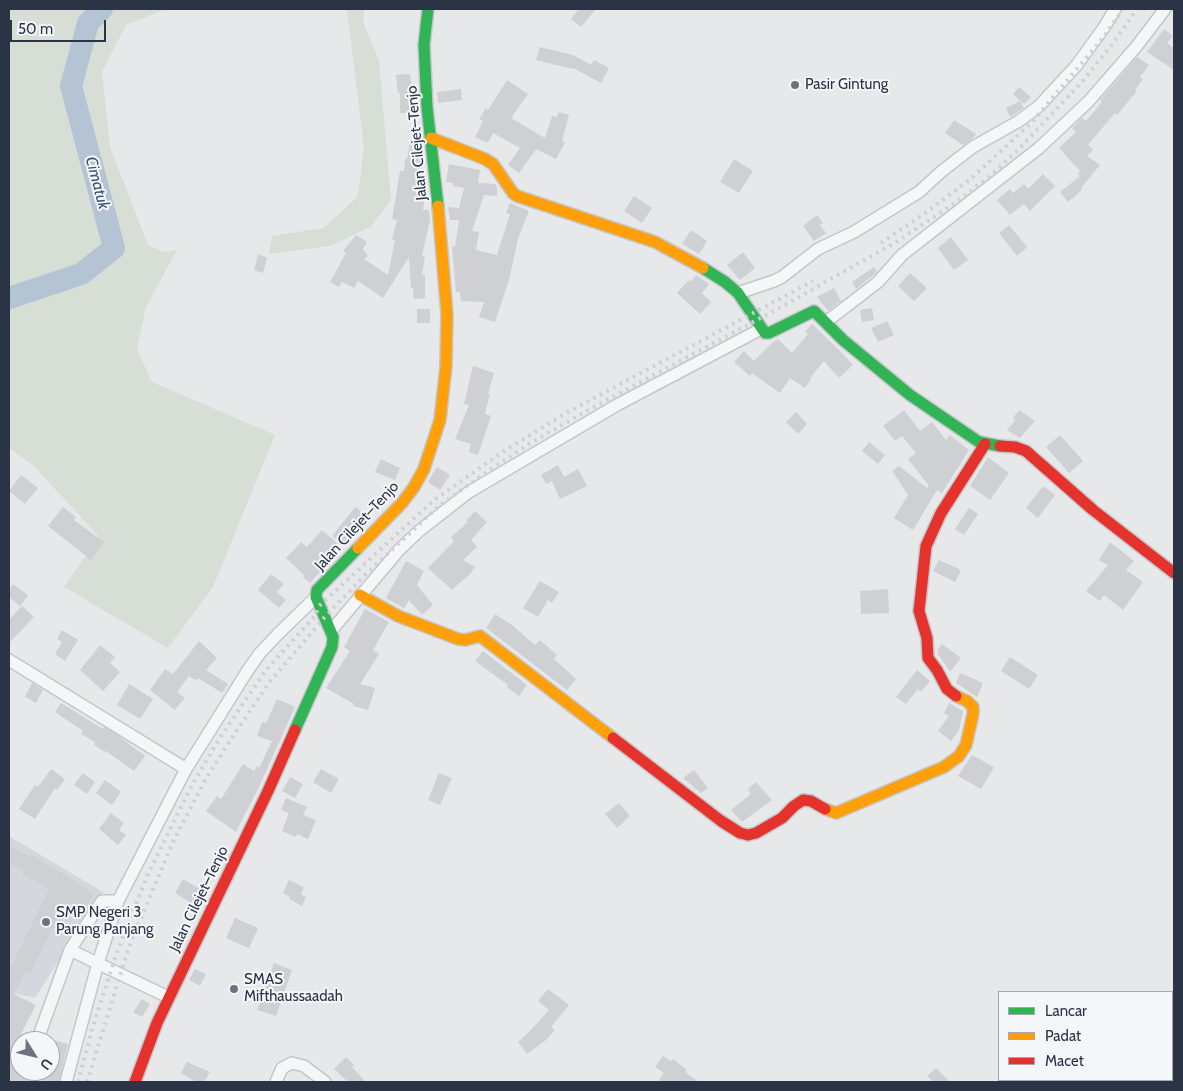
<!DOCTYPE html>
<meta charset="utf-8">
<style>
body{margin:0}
#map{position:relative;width:1183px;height:1091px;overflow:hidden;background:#e6e8ea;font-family:Cabin,sans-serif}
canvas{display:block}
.frame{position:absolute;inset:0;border:10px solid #2b3445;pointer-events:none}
.legend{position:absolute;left:998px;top:991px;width:175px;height:90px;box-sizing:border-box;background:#f4f6f9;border:1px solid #a4a8b1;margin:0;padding:6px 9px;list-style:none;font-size:15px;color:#2b3445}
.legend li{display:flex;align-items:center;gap:10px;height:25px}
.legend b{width:25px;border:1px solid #a4a8b1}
.north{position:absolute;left:10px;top:1031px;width:50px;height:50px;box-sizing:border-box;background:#f4f6f9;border:1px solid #a4a8b1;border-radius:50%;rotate:126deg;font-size:14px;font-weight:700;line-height:20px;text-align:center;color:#2b3445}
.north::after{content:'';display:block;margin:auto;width:18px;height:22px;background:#6c737f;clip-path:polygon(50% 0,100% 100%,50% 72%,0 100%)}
.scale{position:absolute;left:10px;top:20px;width:96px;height:22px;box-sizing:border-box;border:2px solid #2b3445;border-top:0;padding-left:6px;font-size:15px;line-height:18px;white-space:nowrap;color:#2b3445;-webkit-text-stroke:4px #f4f6f9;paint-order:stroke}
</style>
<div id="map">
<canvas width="1183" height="1091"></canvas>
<div class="frame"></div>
<ul class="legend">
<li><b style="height:6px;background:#30b455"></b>Lancar</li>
<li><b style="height:6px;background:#ff9f0a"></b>Padat</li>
<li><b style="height:6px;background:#e5322d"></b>Macet</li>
</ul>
<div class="north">U</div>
<div class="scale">50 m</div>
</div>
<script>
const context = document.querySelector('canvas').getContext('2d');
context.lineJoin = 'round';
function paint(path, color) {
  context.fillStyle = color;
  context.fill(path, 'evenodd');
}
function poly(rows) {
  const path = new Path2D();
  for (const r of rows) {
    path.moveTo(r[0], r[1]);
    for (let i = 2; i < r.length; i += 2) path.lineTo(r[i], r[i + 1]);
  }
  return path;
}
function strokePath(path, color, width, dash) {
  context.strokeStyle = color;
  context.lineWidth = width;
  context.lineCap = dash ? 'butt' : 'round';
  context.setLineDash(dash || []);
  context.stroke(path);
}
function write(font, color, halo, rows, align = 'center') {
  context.font = font + ' Cabin,sans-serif';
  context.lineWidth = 4;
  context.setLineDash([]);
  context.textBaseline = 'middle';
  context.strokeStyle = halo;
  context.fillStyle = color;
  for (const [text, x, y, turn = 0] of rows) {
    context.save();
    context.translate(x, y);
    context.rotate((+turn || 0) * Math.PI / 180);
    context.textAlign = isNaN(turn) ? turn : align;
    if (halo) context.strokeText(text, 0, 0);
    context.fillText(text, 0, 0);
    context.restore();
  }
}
const built = poly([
 [9,836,103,892,35,998,9,992]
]);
const green = poly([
 [9,9,166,9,126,25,102,72,110,147,148,245,164,252,177,250,146,307,137,349,152,382,275,435,213,587,168,648,64,587,99,537,33,465,9,448],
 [347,9,364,9,363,22,379,61,391,201,370,227,330,246,269,254,272,236,324,228,358,196,364,147]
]);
const river = poly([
 [9,298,81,274,114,248,71,86,88,23,102,9]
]);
const building = poly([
 [579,9,596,9,581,27,571,19],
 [1164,29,1173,36,1167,43,1174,48,1174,70,1147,52],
 [540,47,573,55,591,65,594,60,609,68,601,83,573,68,573,69,536,60],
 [1137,57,1149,65,1140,77,1143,79,1135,90,1137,91,1117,115,1115,113,1088,145,1093,150,1087,156,1100,165,1081,188,1082,190,1068,202,1060,192,1080,176,1078,174,1080,171,1059,148,1076,132,1072,128,1082,118,1086,121,1102,102,1100,100],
 [410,74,413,97,415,97,415,113,400,113,400,93,398,93,396,75],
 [507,80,528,94,511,118,545,138,552,116,557,117,559,112,569,115,562,141,565,143,556,159,536,149,519,173,508,165,520,148,493,133,488,143,475,137,483,121,479,119,486,108,488,110],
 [1019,87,1031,97,1024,104,1013,94],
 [461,89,462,100,438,103,437,92],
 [1020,101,1024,108,1010,117,1006,108],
 [954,120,976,134,972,139,963,145,945,133],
 [410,143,421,145,420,173,424,173,426,188,423,210,429,210,430,220,422,256,425,257,422,275,425,275,425,298,414,299,413,288,411,288,409,257,383,298,358,281,354,288,342,282,339,287,330,282,346,253,343,251,356,235,367,242,363,249,368,256,364,259,388,275,395,240,392,239,397,220,392,219,400,171,404,171,405,159,407,159],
 [734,159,753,171,739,193,720,182],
 [449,164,480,170,478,183,495,184,497,188,497,196,484,195,472,231,479,232,476,250,497,255,510,214,506,213,510,203,529,211,518,239,509,280,495,322,479,317,484,302,461,301,460,292,456,292,452,246,455,247,459,220,450,220,448,207,459,208,464,188,453,186,453,183,446,182],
 [1043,174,1055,186,1030,211,1024,204,1010,215,997,200,1010,189,1013,193,1024,184,1028,189],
 [634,196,652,208,642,223,624,211],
 [817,215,823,223,820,225,826,233,814,241,803,226],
 [1009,225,1027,247,1017,256,999,233],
 [691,230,707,241,699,254,682,244],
 [951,237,968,260,954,270,938,248],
 [743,252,755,268,740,280,727,265],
 [258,254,267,258,263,273,254,270],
 [874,267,877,272,856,289,852,282],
 [910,273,927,288,914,301,898,286],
 [696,275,709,284,702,293,711,302,700,314,677,293,689,280,691,282],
 [834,288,841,301,828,311,817,297],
 [872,308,874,320,862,322,860,310],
 [417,309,430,309,430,323,417,323],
 [887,321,894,335,878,342,871,328],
 [812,324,841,352,853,365,839,378,824,361,810,378,811,379,805,388,790,378,780,393,752,373,750,376,734,362,744,351,754,361,773,342,778,339,792,353,808,334,805,332],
 [473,366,494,373,488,394,490,394,485,414,491,416,478,455,469,452,471,444,455,439,469,405,464,404],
 [904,410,920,431,932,422,946,440,950,435,969,450,942,493,937,490,913,530,894,518,908,495,892,471,899,466,927,488,929,486,908,459,916,453,902,436,895,441,883,426],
 [1019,410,1035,421,1020,438,1007,430,1015,420,1013,418],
 [796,412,807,424,798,434,786,422],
 [1060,435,1083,461,1069,473,1046,447],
 [869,442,885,455,878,464,862,451],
 [988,457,1009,473,990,500,970,486],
 [381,459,400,468,395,480,375,472],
 [558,465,564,477,578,469,587,486,560,499,552,481,546,484,541,475],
 [437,467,450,475,440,490,428,482],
 [21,475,38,488,25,504,9,491],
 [1043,486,1055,495,1038,518,1026,508],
 [63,507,76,517,74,520,104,542,91,560,48,526],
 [355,507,368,516,362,525,365,527,345,546,332,536],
 [969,508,978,514,964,535,955,529],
 [475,511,487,522,471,540,477,547,463,560,475,567,470,574,452,590,428,568,454,541,451,537,468,522,466,521],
 [322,530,338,544,321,564,325,567,310,583,303,577,304,575,286,558,301,542,307,547],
 [1110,542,1134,561,1126,570,1143,582,1123,610,1104,595,1100,601,1086,591,1108,565,1099,560],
 [939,560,961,570,955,582,933,571],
 [406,561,424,571,417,585,433,605,422,615,409,600,404,608,386,598],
 [271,574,284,584,277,592,286,600,279,608,258,590],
 [540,581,559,592,552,603,548,600,538,617,523,608],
 [13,584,28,595,20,606,9,597,9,590],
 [888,589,889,613,861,614,860,591],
 [22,606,34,617,9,643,9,620],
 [365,609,389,622,373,650,379,654,360,684,375,688,368,710,353,706,354,704,326,688,350,651,344,647],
 [495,614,512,625,535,645,540,640,557,655,554,659,576,679,567,690,486,628],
 [62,630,78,640,65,661,55,654,62,642,57,639],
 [199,641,217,658,206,670,228,684,222,693,198,678,196,681,189,676,177,692,185,698,175,710,150,690,165,669,173,674,174,673],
 [942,644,961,658,950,672,938,654,938,649],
 [100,645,115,657,110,663,120,672,103,691,80,670],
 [483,651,527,685,519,696,507,687,508,685,475,661],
 [1010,657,1038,675,1029,689,1001,671],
 [917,670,930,681,921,692,918,689,906,704,896,697],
 [960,673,983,683,977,697,956,683],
 [32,683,43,690,36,703,25,697],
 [129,684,153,699,140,719,117,705],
 [277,699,295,707,259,787,236,832,206,811,217,796,221,799,243,764,254,771,257,766,259,768,272,741,257,736,262,722,266,723],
 [61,703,103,729,104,727,116,734,145,756,134,771,106,751,105,752,94,745,95,742,81,734,83,731,55,712],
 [949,703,963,711,959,730,951,741,938,731,949,716,944,713],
 [972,755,994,767,981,789,958,776],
 [51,769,65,779,57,790,55,788,35,819,19,809,35,785,38,787],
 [321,769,339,779,331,793,313,782],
 [694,770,708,788,701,793,683,778],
 [83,773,95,782,87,794,74,785],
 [439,773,452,778,440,805,428,800],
 [290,777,303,784,295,798,282,791],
 [105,780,121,792,112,805,96,793],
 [756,782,772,800,742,822,731,810,751,794,748,789],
 [286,798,307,807,303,815,316,820,308,839,297,834,296,837,282,831,289,813,281,810],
 [619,803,630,816,617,828,605,814],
 [111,813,124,823,119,830,126,835,118,845,99,829],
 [9,846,31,857,32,855,77,882,94,895,79,916,64,905,30,973,26,971,14,994,36,1005,20,1036,20,1071,29,1072,29,1082,9,1082,9,971,49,889,22,874,24,870,9,863],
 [183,879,202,890,194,905,175,893],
 [289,880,304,887,301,894,306,897,302,906,289,899,290,897,283,893],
 [235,918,258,928,249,948,226,938],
 [274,963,292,970,276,1016,257,1010],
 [195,969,206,974,200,986,189,980],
 [548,989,569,1005,551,1027,555,1030,546,1040,527,1054,518,1042,526,1035,549,1010,538,1001],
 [142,999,150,1004,142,1017,133,1012],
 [54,1040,68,1044,59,1082,44,1082,48,1071,50,1071,50,1064,54,1051,51,1050],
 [663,1056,671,1061,673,1059,687,1070,685,1072,699,1082,657,1082,664,1073,655,1067],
 [346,1057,354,1065,352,1067,366,1082,348,1082,334,1069],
 [187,1062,210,1072,204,1082,196,1082,181,1073],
 [936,1068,950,1082,933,1082,927,1076]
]);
const street = poly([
 [738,293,774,281,782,277,818,249,854,232,919,192,942,171,973,147,1019,121,1039,106,1076,66,1105,26,1115,9],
 [826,322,878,282,902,255,1039,148,1088,102,1136,47,1165,9],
 [331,631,399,550,419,531,469,492,617,405,761,329],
 [9,660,186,769],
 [70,950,168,997],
 [37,1041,70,950,102,901,118,901],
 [36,1071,37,1082],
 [66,1082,98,963,118,901,186,769,248,670,260,653,278,634,316,597],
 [276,1082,282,1068,292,1063,304,1066,325,1082]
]);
const fast = poly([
 [428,9,424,45,427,107,438,206],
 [703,268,725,282,738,293,765,333,769,333,814,311,843,340,910,395,979,442,1000,446],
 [295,730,332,647,333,637,316,597,317,590,358,548]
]);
const slow = poly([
 [431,138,485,159,493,164,513,193,517,196,655,242,703,268],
 [358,548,402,503,414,487,424,469,440,420,446,366,447,314,438,206],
 [360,595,398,616,458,639,465,640,480,636,613,738],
 [825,809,836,813,944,767,959,756,966,745,973,714,973,707,967,701,956,696]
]);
const jam = poly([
 [1000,446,1015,447,1026,451,1093,510,1174,573],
 [956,696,947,689,937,670,928,658,927,638,919,611,926,546,941,513,985,444],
 [613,738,721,821,740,833,748,835,756,833,782,818,794,806,803,800,811,801,825,809],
 [135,1082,157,1023,268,791,295,730]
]);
const rail = poly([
 [881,243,924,214,972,178,1032,122,1103,38,1123,9],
 [78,1082,93,1026,117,952,148,874,190,789,219,739,266,670,315,616,319,606,434,500,504,451,566,413,813,281],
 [87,1082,129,947,173,842,204,782,235,733,269,683,324,618,366,574,440,505,481,476,529,444,592,408,785,305,857,264,895,243,959,200,991,175,1019,149,1080,84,1111,46,1137,9]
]);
const markers = [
 [795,85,5,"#6c737f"],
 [46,922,5,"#6c737f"],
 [234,989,5,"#6c737f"]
];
const poiNames = [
 ["Pasir Gintung",805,85],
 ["SMP Negeri 3",56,913],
 ["Parung Panjang",56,930],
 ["SMAS",244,980],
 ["Mifthaussaadah",244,997]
];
const streetNames = [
 ["Jalan Cilejet–Tenjo",417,143,-95],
 ["Jalan Cilejet–Tenjo",357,526,-47],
 ["Jalan Cilejet–Tenjo",199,899,-64]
];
const waterNames = [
 ["Cimatuk",97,183,75]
];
paint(built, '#d4d7dd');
paint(green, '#d6ded6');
strokePath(river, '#b4c4d5', 22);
paint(building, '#ced0d3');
strokePath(street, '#c4c6c8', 14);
strokePath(fast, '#c4c6c8', 14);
strokePath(slow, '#c4c6c8', 14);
strokePath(jam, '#c4c6c8', 14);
strokePath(street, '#f5f6f7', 11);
strokePath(fast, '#30b455', 11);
strokePath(slow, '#ff9f0a', 11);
strokePath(jam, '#e5322d', 11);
strokePath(rail, '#cecfd2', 4, [2.5, 5]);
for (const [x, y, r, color] of markers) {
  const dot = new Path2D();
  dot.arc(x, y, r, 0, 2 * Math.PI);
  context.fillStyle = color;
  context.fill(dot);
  strokePath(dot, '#f4f6f9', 2);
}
write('15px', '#2b3445', '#f4f6f9', poiNames, 'left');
write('15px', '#2b3445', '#f4f6f9', streetNames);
write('italic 16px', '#34527a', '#f4f6f9', waterNames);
</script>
